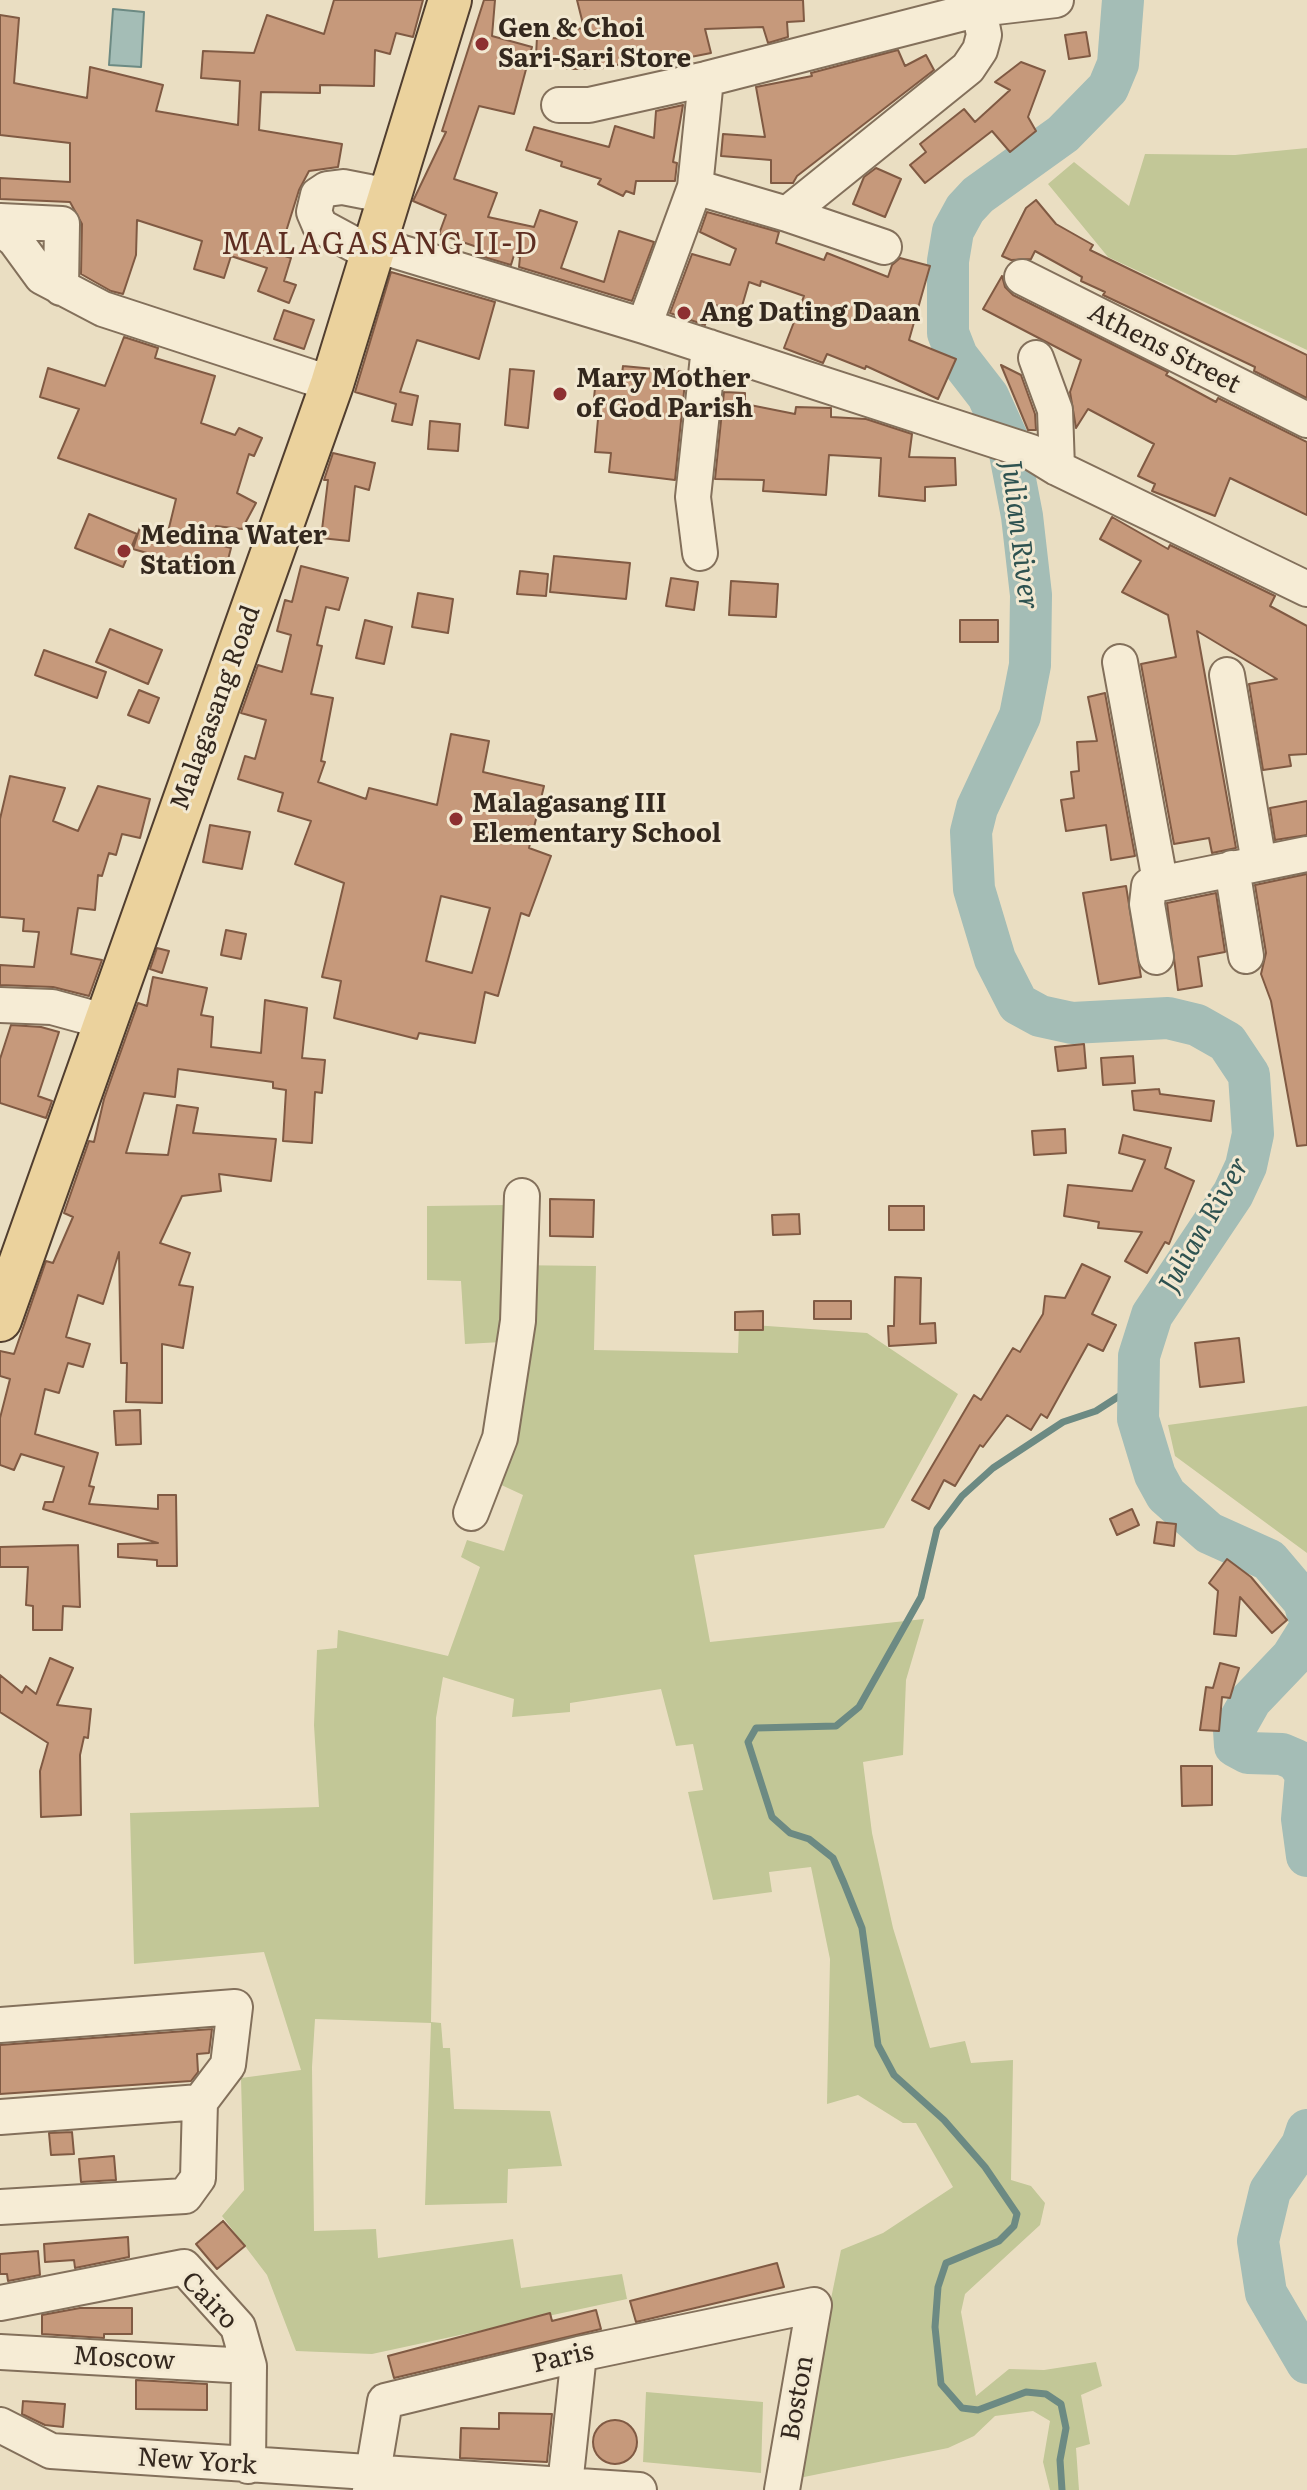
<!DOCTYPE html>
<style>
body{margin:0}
canvas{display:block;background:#eadec2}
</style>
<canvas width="1307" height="2490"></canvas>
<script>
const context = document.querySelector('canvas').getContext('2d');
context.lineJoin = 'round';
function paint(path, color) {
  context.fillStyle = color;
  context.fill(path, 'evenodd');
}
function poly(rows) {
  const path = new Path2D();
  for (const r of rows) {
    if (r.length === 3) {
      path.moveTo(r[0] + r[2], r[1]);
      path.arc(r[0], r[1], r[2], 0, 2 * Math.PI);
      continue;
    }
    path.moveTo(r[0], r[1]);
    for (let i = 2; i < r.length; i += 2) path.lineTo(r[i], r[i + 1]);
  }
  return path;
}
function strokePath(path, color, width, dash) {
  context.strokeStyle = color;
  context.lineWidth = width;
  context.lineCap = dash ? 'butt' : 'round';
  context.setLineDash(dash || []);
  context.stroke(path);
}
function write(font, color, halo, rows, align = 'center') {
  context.font = font + ' Literata,serif';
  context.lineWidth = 6;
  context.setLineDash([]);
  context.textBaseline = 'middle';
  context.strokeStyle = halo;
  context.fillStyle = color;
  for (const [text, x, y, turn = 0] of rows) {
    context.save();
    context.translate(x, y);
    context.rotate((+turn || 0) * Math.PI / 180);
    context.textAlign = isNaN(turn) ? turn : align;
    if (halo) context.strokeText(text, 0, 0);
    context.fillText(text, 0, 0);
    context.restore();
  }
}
const green = poly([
 [1307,148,1307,350,1108,257,1048,184,1074,162,1129,206,1145,154,1235,155],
 [508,1205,506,1265,596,1266,594,1350,738,1353,739,1324,867,1333,958,1394,884,1528,694,1555,710,1642,924,1619,906,1680,903,1755,863,1762,872,1833,893,1928,930,2048,965,2041,971,2063,1013,2060,1011,2180,1031,2186,1045,2203,1040,2225,965,2294,961,2312,976,2396,1009,2369,1044,2370,1096,2362,1102,2386,1081,2395,1090,2444,1076,2448,1079,2490,1050,2490,1043,2462,1050,2421,1033,2411,995,2416,974,2436,948,2448,794,2479,841,2250,883,2233,953,2187,916,2123,903,2123,858,2095,827,2104,830,1959,811,1867,769,1872,772,1892,713,1900,688,1792,703,1790,693,1744,676,1746,661,1689,570,1703,570,1712,512,1717,514,1699,443,1677,436,1718,431,2022,441,2023,443,2048,450,2048,454,2109,550,2111,562,2166,508,2169,507,2203,425,2205,431,2023,315,2019,312,2067,314,2231,376,2229,378,2258,513,2239,521,2288,622,2274,627,2299,372,2354,296,2351,267,2275,222,2216,244,2190,241,2078,301,2070,264,1952,134,1964,130,1813,319,1807,314,1725,317,1650,337,1648,338,1630,448,1656,480,1567,461,1557,467,1540,504,1551,523,1495,497,1483,502,1342,465,1344,461,1281,427,1280,427,1206],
 [1307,1406,1307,1553,1175,1456,1168,1425],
 [646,2392,763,2402,761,2473,643,2462]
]);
const water = poly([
 [113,9,144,12,141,67,109,65,113,9]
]);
const stream = poly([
 [1062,2490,1060,2460,1066,2428,1061,2404,1046,2394,1026,2392,978,2410,962,2408,941,2384,935,2327,938,2287,946,2263,999,2241,1014,2226,1017,2214,985,2167,944,2120,894,2075,878,2045,862,1928,844,1883,833,1858,809,1839,790,1833,772,1817,748,1742,756,1728,836,1726,859,1707,921,1597,937,1529,962,1496,993,1468,1063,1422,1096,1411,1138,1384]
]);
const river = poly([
 [1123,0,1118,64,1108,88,1063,134,978,195,965,209,953,231,948,261,948,333,957,356,988,396,1007,438,1022,516,1031,595,1030,665,1020,716,977,808,971,832,974,889,995,959,1018,1004,1040,1016,1072,1023,1168,1018,1197,1025,1227,1042,1249,1075,1253,1134,1246,1166,1233,1194,1152,1315,1139,1356,1138,1419,1155,1475,1166,1495,1209,1533,1269,1560,1304,1601,1307,1612],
 [1307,1633,1292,1657,1251,1700,1234,1730,1235,1746,1248,1753,1282,1754,1296,1760,1306,1774,1302,1819,1307,1856],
 [1307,2130,1302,2145,1270,2191,1258,2241,1266,2293,1307,2363]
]);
const building = poly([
 [334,0,423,0,413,37,396,33,390,54,375,50,374,86,320,85,320,93,261,92,259,130,342,144,338,167,309,171,299,190,279,254,291,258,284,281,296,285,289,303,258,291,267,268,231,256,224,278,194,269,202,241,137,220,136,255,123,294,111,291,81,274,82,224,70,202,0,199,0,178,70,182,70,143,0,135,0,15,19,18,14,83,87,98,90,67,163,85,156,111,238,125,240,81,201,78,203,51,254,53,267,15,324,34,334,0],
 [484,0,495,0,492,36,532,47,514,114,479,106,454,179,497,193,488,217,534,227,540,210,577,222,561,268,604,282,619,231,654,242,632,301,519,267,520,257,514,255,511,265,477,255,480,248,439,234,446,215,413,201,446,132,442,131,484,0],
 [577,0,803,0,804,21,787,22,788,37,768,43,763,27,705,29,711,53,640,67,639,60,599,69,567,69,567,58,536,56,537,37,567,39,566,30,584,28,577,0],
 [1086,32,1090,56,1069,59,1065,35,1086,32],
 [898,50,905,66,926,55,934,70,797,176,793,183,771,183,771,160,721,156,723,134,765,137,756,87,812,76,811,73,898,50],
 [1021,62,1045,71,1028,117,1036,131,1010,152,992,131,925,183,910,165,926,152,920,144,964,109,975,122,1010,90,995,82,1021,62],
 [683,105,673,162,677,163,675,181,636,181,634,194,626,191,623,196,598,184,601,179,561,166,562,162,526,150,534,127,609,147,615,126,654,138,656,111,683,105],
 [876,168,901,179,885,217,853,204,864,177,876,168],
 [1036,200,1056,224,1093,245,1090,250,1307,355,1307,398,1254,371,1255,367,1103,295,1105,292,1081,281,1082,277,1035,251,1031,259,1011,260,1002,256,1026,208,1036,200],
 [707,212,779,232,776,243,824,260,827,253,888,277,892,265,900,258,930,266,909,340,956,359,938,399,866,366,865,369,827,354,823,363,784,348,804,296,761,281,760,286,749,282,740,313,709,303,705,325,670,313,692,254,730,265,736,249,700,232,707,212],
 [391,272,495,302,479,359,417,340,400,392,418,396,412,425,392,421,396,404,355,392,391,272],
 [1002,276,1005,287,1013,295,1168,372,1166,375,1216,402,1218,398,1307,442,1307,515,1230,478,1215,516,1152,491,1155,484,1138,476,1154,444,1088,409,1076,428,1070,392,1081,360,983,309,1002,276],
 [284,310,314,320,304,349,274,339,284,310],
 [124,337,158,348,155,358,215,376,201,423,235,435,239,428,262,438,254,456,249,454,237,493,256,503,242,529,216,526,213,543,231,548,224,575,133,549,140,527,167,536,176,499,58,458,79,409,40,397,48,368,105,386,124,337],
 [1001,365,1021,375,1035,414,1036,430,1028,430,1001,365],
 [623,366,686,372,675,480,609,472,611,453,595,452,599,408,593,407,596,379,621,381,623,366],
 [510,369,534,371,528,428,505,425,510,369],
 [724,392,745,393,745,404,795,414,796,407,831,408,831,417,866,419,912,434,909,457,955,458,956,485,925,487,925,501,879,496,881,458,829,455,826,495,763,491,764,480,715,479,724,392],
 [430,421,460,424,458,451,428,449,430,421],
 [333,453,375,463,369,490,355,486,349,541,321,538,328,480,324,480,333,453],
 [89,514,137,534,123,567,75,548,89,514],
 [1112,517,1168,549,1170,545,1275,596,1270,606,1307,626,1307,754,1289,755,1291,766,1263,770,1249,684,1277,679,1197,631,1236,848,1212,853,1209,838,1174,844,1141,664,1176,657,1168,615,1122,592,1141,561,1100,539,1112,517],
 [554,556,630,563,626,599,550,592,554,556],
 [301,566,348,578,339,610,326,607,317,645,322,646,311,694,333,698,321,761,325,762,318,782,366,799,369,788,437,805,451,734,489,741,483,772,544,786,529,848,551,856,529,916,521,913,498,996,485,992,475,1043,419,1033,417,1039,334,1018,341,981,322,977,344,883,295,864,311,821,278,811,283,793,238,779,245,756,255,759,266,720,241,713,258,665,282,672,291,635,277,631,285,600,292,602,301,566],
 [441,896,490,908,472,973,426,961,441,896],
 [520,571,548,574,546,596,517,594,520,571],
 [671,578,698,582,694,610,666,606,671,578],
 [731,581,778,584,776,617,729,615,731,581],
 [418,593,453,599,448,633,412,627,418,593],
 [365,620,392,627,384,664,356,658,365,620],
 [960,620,998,620,998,642,960,642,960,620],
 [110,629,162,650,148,684,96,662,110,629],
 [44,650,106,672,97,698,35,675,44,650],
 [139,690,159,698,149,723,128,715,139,690],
 [1105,693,1135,856,1111,860,1106,825,1066,831,1061,800,1074,798,1071,772,1079,771,1077,742,1097,741,1088,697,1105,693],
 [10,776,65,788,53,821,78,831,98,786,150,799,140,838,122,834,116,855,109,853,102,876,98,875,95,910,78,908,71,954,102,960,89,996,53,987,0,985,0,965,34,967,39,932,23,931,24,919,0,917,0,819,10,776],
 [1307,801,1307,835,1275,840,1270,808,1307,801],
 [210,825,250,832,242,869,203,862,210,825],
 [1307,874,1307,1145,1297,1146,1271,1001,1261,974,1266,953,1255,885,1307,874],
 [1126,886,1141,977,1099,984,1083,893,1126,886],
 [1216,893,1225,952,1198,957,1202,986,1178,990,1167,903,1216,893],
 [226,930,246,934,241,959,221,955,226,930],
 [157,948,169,951,162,973,150,969,157,948],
 [153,977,207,988,201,1015,213,1017,211,1047,261,1053,265,1000,307,1008,302,1058,325,1060,322,1093,315,1092,312,1143,283,1141,286,1090,273,1088,273,1082,178,1069,175,1097,144,1093,126,1153,168,1155,177,1105,198,1108,193,1133,276,1139,271,1181,219,1174,221,1191,182,1196,160,1243,190,1253,179,1285,193,1287,183,1348,162,1344,162,1403,126,1402,127,1363,121,1363,119,1252,103,1304,78,1295,66,1337,90,1344,83,1367,68,1363,59,1393,45,1389,35,1434,98,1453,89,1486,94,1487,89,1504,158,1509,158,1495,176,1495,177,1566,157,1566,157,1560,118,1557,118,1544,158,1543,43,1509,45,1502,53,1502,64,1467,21,1454,14,1470,0,1465,0,1418,10,1379,0,1376,0,1351,14,1354,46,1261,53,1263,73,1217,64,1213,89,1141,94,1142,104,1099,138,1003,147,1006,153,977],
 [11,1025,41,1027,59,1032,38,1096,52,1101,46,1118,0,1103,0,1059,11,1025],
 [1084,1044,1086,1068,1058,1071,1055,1047,1084,1044],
 [1133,1056,1135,1083,1103,1085,1101,1058,1133,1056],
 [1159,1089,1160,1094,1214,1101,1211,1121,1134,1110,1132,1091,1159,1089],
 [1065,1129,1066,1153,1034,1155,1032,1131,1065,1129],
 [1123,1135,1171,1148,1165,1168,1194,1181,1169,1244,1165,1242,1147,1273,1125,1261,1142,1232,1098,1228,1099,1222,1064,1216,1068,1185,1132,1191,1145,1160,1119,1153,1123,1135],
 [550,1199,594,1200,593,1237,550,1236,550,1199],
 [889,1206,924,1206,924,1230,889,1230,889,1206],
 [799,1214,800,1234,773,1235,772,1215,799,1214],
 [1082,1264,1110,1277,1092,1314,1116,1325,1103,1351,1088,1344,1047,1418,1041,1414,1031,1430,1007,1415,983,1447,980,1445,955,1486,944,1480,929,1509,912,1500,974,1395,981,1400,1013,1348,1020,1352,1043,1314,1045,1296,1065,1298,1082,1264],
 [895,1277,921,1278,920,1324,935,1323,936,1343,889,1346,888,1326,894,1326,895,1277],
 [814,1301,851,1301,851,1319,814,1319,814,1301],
 [763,1311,763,1330,735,1330,735,1312,763,1311],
 [1239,1338,1244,1382,1200,1387,1195,1343,1239,1338],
 [140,1410,141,1444,116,1445,114,1411,140,1410],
 [1132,1509,1139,1525,1117,1535,1110,1519,1132,1509],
 [1157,1522,1176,1524,1174,1546,1154,1543,1157,1522],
 [78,1545,80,1607,63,1606,62,1630,33,1630,33,1606,26,1605,28,1567,0,1567,0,1547,78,1545],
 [1227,1559,1251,1577,1287,1620,1272,1633,1240,1597,1236,1636,1214,1634,1218,1591,1209,1583,1227,1559],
 [50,1658,73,1668,57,1705,91,1709,88,1738,84,1737,80,1755,81,1815,41,1817,40,1771,48,1743,0,1712,0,1675,22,1693,26,1686,36,1694,50,1658],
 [1220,1663,1239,1668,1230,1698,1222,1697,1219,1731,1200,1730,1206,1687,1213,1688,1220,1663],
 [1181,1766,1212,1766,1212,1805,1182,1806,1181,1766],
 [212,2029,209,2053,197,2054,198,2072,191,2081,0,2094,0,2045,212,2029],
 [72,2132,74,2154,51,2155,49,2133,72,2132],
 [114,2156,116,2180,81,2182,79,2159,114,2156],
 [223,2221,245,2246,217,2269,196,2244,223,2221],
 [128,2237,129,2257,75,2268,74,2260,45,2262,44,2244,128,2237],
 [38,2251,40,2275,8,2281,7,2274,0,2274,0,2254,38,2251],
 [777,2263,784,2287,636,2322,630,2301,777,2263],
 [80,2308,132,2308,132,2334,104,2334,104,2338,42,2334,42,2315,80,2308],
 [596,2310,601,2329,394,2378,388,2356,550,2313,552,2321,596,2310],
 [136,2380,207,2384,207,2410,136,2409,136,2380],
 [23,2401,65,2404,63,2427,45,2425,22,2414,23,2401],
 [499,2413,552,2414,547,2462,460,2458,461,2428,499,2429,499,2413],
 [615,2442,22]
]);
const minor = poly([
 [559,105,589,105,706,79,979,9,1056,0],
 [695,187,706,79],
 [787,214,884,247],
 [0,221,62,224,61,288],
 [0,228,15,240,42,277,103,309,332,384],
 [373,244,644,326,1031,452,1057,468,1307,589],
 [370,253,320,226,314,212,318,195,327,189,343,187,389,196],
 [1022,277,1307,420],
 [644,326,695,187,787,214,968,68,980,50,984,35,979,9],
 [1036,358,1055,410,1057,468],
 [700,553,693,497,709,347],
 [1120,662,1160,881],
 [1227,675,1259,863],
 [1232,868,1246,956],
 [1156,957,1147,904,1149,886,1307,854],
 [0,1005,52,1007,107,1022],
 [471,1513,500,1438,518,1321,522,1196],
 [0,2025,235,2007,228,2065,200,2102,198,2178,185,2196,0,2207],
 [0,2117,200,2102],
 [0,2303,184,2267,238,2327,249,2366,248,2466],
 [0,2352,249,2366],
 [0,2425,51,2451,639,2490],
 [565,2485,579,2354],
 [370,2490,385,2401,579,2354,814,2305,782,2490]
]);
const major = poly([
 [0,1320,332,384,450,0]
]);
const markers = [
 [482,44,8,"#8d3031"],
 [684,313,8,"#8d3031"],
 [560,394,8,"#8d3031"],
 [124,551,8,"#8d3031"],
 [456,819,8,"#8d3031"]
];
const poiNames = [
 ["Gen & Choi",498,29],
 ["Sari-Sari Store",498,59],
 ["Ang Dating Daan",700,313],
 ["Mary Mother",576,379],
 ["of God Parish",576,409],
 ["Medina Water",140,536],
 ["Station",140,566],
 ["Malagasang III",472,804],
 ["Elementary School",472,834]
];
const streetNames = [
 ["Athens Street",1164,349,27],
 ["Malagasang Road",216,708,-70],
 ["Cairo",209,2301,46],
 ["Paris",563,2358,-13],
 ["Moscow",124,2359,3],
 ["Boston",798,2398,-80],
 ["New York",197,2462,4]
];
const waterNames = [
 ["Julian River",1019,535,83],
 ["Julian River",1205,1225,-60]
];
const quarterNames = [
 ["MALAGASANG II-D",380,245]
];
paint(green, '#c2c797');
paint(water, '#a4bdb6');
strokePath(water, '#6c8a83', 2);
strokePath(stream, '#6c8a83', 7);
strokePath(river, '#a4bdb6', 42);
paint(building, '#c6997b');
strokePath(building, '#805a43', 2);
strokePath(minor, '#83705b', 38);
strokePath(major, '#513e2f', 46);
strokePath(minor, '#f6ecd5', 34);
strokePath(major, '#ebd29d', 42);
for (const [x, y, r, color] of markers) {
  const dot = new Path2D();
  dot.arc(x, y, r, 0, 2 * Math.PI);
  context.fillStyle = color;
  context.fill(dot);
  strokePath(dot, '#f2e8d1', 3);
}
write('bold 26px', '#34281e', '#f2e8d1', poiNames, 'left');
write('26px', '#34281e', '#f2e8d1', streetNames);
write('italic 28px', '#2e5250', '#f2e8d1', waterNames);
context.letterSpacing = '2px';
write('30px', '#5d2d21', '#f2e8d1', quarterNames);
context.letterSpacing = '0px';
</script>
